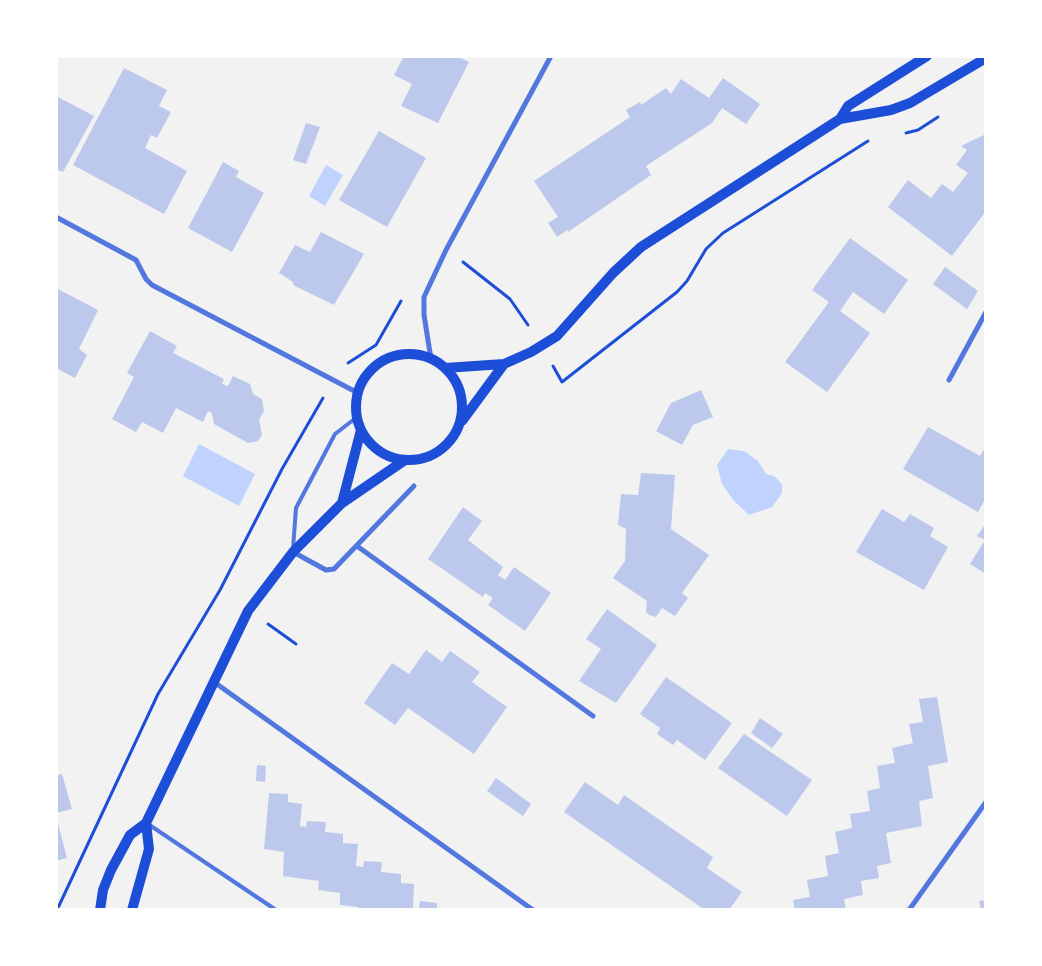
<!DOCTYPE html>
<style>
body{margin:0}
#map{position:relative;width:1042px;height:966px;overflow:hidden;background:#f2f2f2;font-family:"PT Serif",serif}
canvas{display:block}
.frame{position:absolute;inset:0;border:58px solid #fff;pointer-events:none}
</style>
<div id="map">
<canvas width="1042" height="966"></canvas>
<div class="frame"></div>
</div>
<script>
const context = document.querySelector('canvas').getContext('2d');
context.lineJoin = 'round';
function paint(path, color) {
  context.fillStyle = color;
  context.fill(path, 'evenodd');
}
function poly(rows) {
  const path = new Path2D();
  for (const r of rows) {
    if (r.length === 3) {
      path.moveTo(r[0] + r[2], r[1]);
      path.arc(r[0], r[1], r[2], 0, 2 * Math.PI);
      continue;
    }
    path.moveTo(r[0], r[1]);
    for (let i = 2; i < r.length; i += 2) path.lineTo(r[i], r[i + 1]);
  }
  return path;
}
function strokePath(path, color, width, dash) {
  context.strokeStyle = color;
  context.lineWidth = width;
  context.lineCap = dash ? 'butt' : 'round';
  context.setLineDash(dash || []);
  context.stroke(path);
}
const water = poly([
 [326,165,343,175,325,206,309,196],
 [199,444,255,474,239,506,183,476],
 [728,449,744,451,758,461,766,474,774,476,782,484,782,493,772,507,749,515,734,501,722,484,717,465]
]);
const building = poly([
 [404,56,457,56,469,62,438,123,401,106,412,84,394,75],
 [124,68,167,90,159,106,171,112,157,138,151,135,145,148,187,171,164,214,73,165],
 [723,78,760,104,746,124,722,108,712,123,646,166,651,175,568,232,567,230,557,237,548,223,558,217,534,181,630,117,626,110,640,102,641,105,666,88,671,94,681,79,709,98],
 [56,96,94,116,63,172,56,169],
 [306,123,320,127,306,164,293,160],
 [379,131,426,158,387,227,339,200],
 [986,134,986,211,952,256,888,207,908,180,931,198,942,184,953,192,968,173,956,165,967,150,961,146],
 [223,162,239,171,236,177,264,193,232,252,188,228],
 [321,232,364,254,334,305,293,285,293,282,279,273,295,245,310,252],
 [850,238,908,280,884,314,853,292,840,311,870,333,827,392,785,362,829,302,812,290],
 [945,267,978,291,967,309,933,284],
 [56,288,98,310,79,349,87,355,75,378,56,368],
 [150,331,177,346,173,353,224,379,222,384,228,386,233,376,250,384,253,394,262,399,264,411,259,420,262,435,258,441,248,443,214,424,212,413,208,411,203,422,176,408,163,433,142,422,136,432,112,419,134,377,127,373],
 [701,390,713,417,693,425,682,445,656,431,671,403],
 [928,427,980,456,986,446,986,498,978,512,903,469],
 [641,473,675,475,671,529,709,555,682,593,688,598,675,616,662,608,656,617,649,615,646,612,647,601,613,578,625,561,626,529,618,525,621,494,638,495],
 [463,507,482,521,468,540,503,567,498,575,505,580,514,567,551,593,525,631,488,605,493,598,485,593,483,597,428,559],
 [882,509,904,522,910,514,934,528,930,536,948,547,924,590,856,552],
 [986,523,986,574,970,564,985,540,977,536],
 [607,609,657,645,616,703,579,681,601,649,586,639],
 [426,650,442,662,450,651,480,672,472,682,507,707,474,754,408,708,395,725,364,703,392,663,409,674],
 [666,677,732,723,705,760,677,740,673,745,657,734,660,728,640,714],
 [937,697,948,762,928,766,933,798,919,801,922,826,886,833,891,863,877,866,879,878,861,881,863,895,844,899,846,910,795,910,793,900,810,897,807,880,828,876,825,856,839,853,835,832,852,828,850,814,870,811,867,791,880,788,877,766,895,763,892,748,913,743,909,724,923,722,919,699],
 [760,718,783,734,772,748,751,733],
 [744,734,812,780,787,816,718,768],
 [257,765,266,766,265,782,256,781],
 [62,774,72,809,56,813,56,775],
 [496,778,531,804,523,816,487,791],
 [585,782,618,805,624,795,713,857,707,868,742,892,729,910,705,910,564,812],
 [269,793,288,794,288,802,302,804,300,826,306,827,307,821,326,822,325,832,343,834,343,843,358,844,356,866,363,867,364,861,382,862,381,872,401,874,401,883,414,884,413,908,419,908,420,901,437,903,437,910,358,910,358,907,340,905,340,893,318,890,319,881,283,876,284,852,264,849],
 [56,816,67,858,56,861],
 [986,900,986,910,981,910,979,901]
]);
const path = poly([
 [906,133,918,130,938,117],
 [463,262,510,299,528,325],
 [348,363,376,345,401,301],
 [553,366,562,382,677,292,687,281,706,249,723,233,868,141],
 [268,624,296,644],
 [57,910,158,694,220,590,282,469,323,398]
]);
const service = poly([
 [293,549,296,508,335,434,357,417],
 [148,824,276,910]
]);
const minor = poly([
 [56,217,136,260,146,279,152,285,358,393],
 [431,359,424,315,424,297,446,250,551,56],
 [949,380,986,312],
 [357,546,593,716],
 [293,552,326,570,334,569,414,486],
 [214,682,533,910],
 [909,910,986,802]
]);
const secondary = poly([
 [840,119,848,106,927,56],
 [409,407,53],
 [445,368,504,364,531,352,557,336,613,273,641,247,840,119,891,110,910,103,986,58],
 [462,421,504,364],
 [342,503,361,430],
 [100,910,103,890,111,870,130,835,146,823,248,611,293,552,342,503,405,460],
 [132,910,149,849,146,823]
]);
paint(water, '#bfd3fe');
paint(building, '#bdc9ec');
strokePath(path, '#1d4ed8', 3);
strokePath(service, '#5277de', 4);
strokePath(minor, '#5277de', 5);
strokePath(secondary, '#1d4ed8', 10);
</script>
